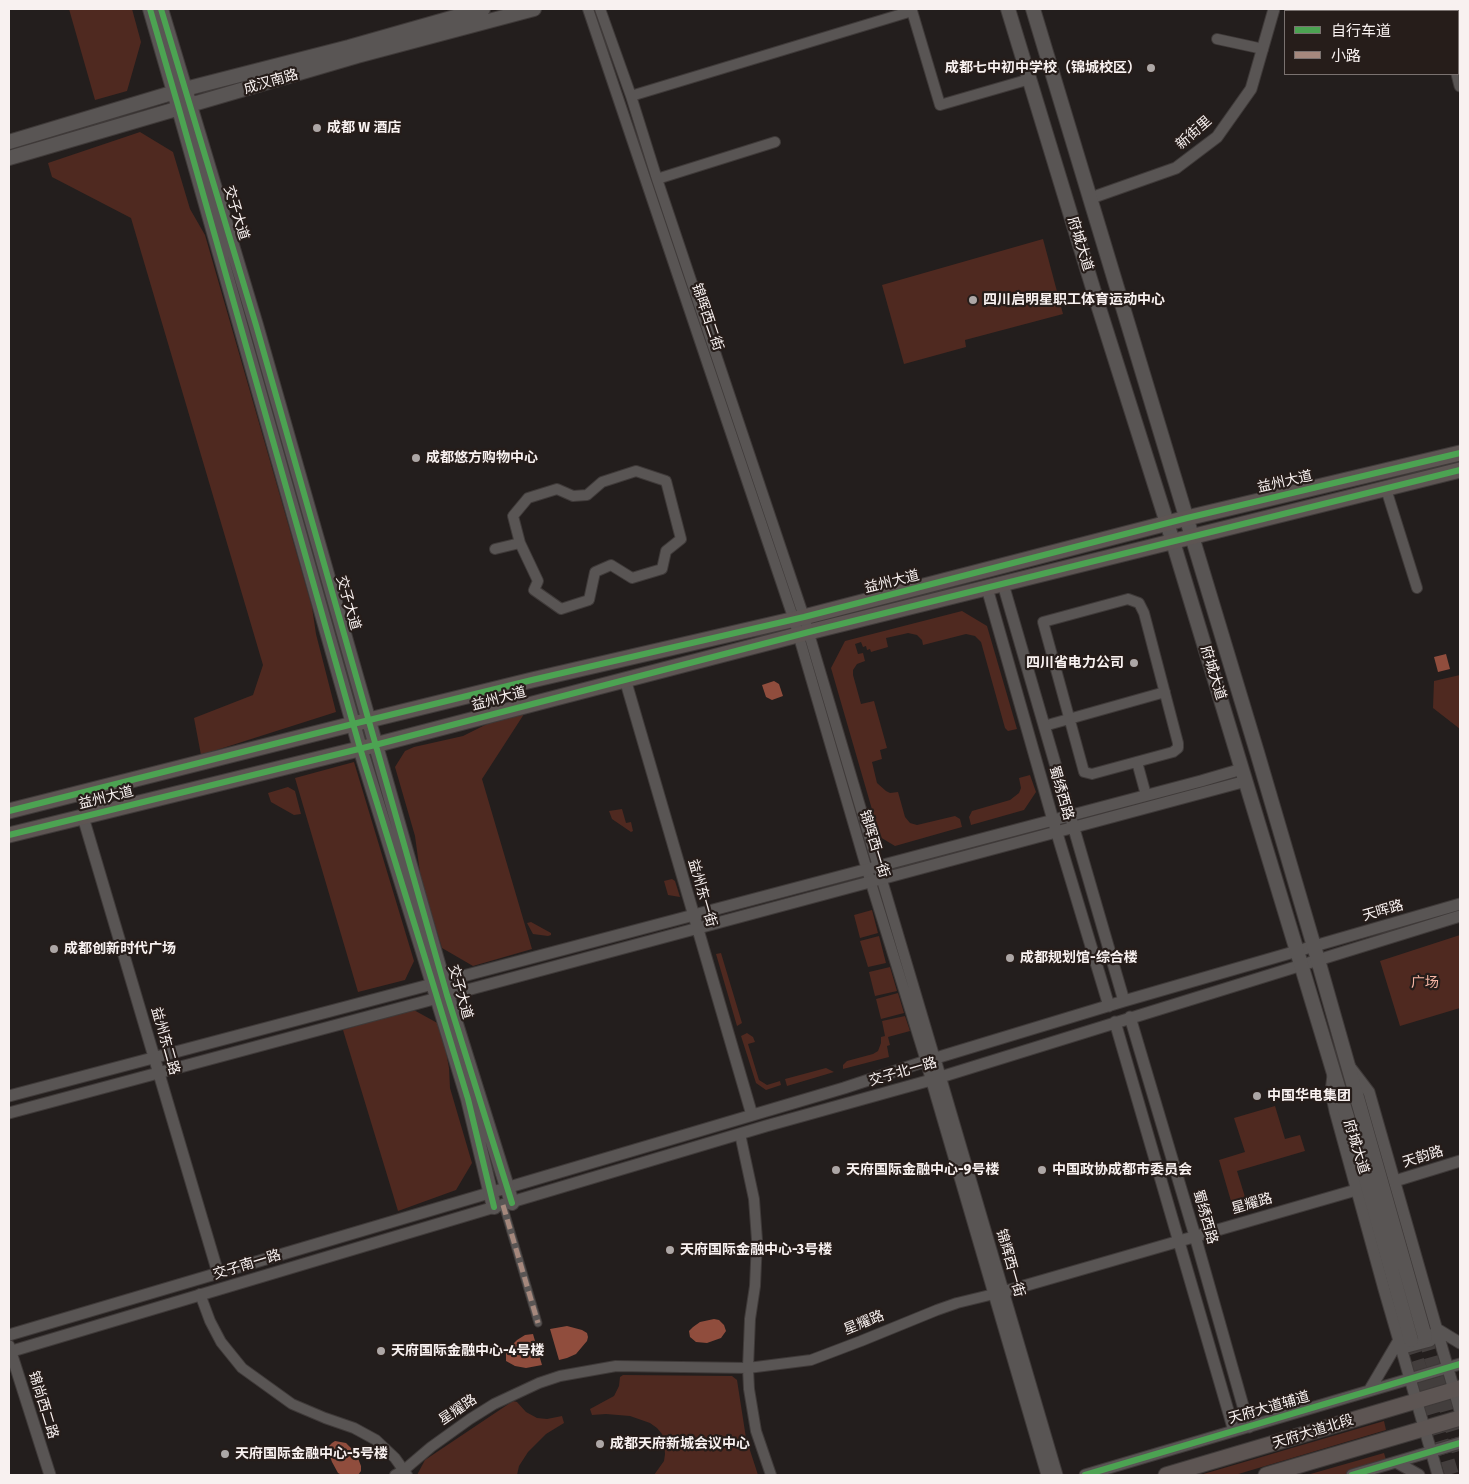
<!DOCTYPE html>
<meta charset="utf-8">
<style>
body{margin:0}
#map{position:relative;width:1469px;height:1484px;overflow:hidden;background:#231e1d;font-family:"Fira Sans","Noto Sans SC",sans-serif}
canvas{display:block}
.frame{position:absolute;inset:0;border:10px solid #f8f1f0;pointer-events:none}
.legend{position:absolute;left:1284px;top:10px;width:175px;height:65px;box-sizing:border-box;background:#261d1a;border:1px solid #7a7270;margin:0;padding:6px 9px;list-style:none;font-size:15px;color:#f8f1f0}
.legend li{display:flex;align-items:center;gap:10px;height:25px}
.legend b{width:25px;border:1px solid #7a7270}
</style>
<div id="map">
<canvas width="1469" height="1484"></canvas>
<div class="frame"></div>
<ul class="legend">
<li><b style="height:6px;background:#4ca352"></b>自行车道</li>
<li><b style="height:6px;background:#a5887d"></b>小路</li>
</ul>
</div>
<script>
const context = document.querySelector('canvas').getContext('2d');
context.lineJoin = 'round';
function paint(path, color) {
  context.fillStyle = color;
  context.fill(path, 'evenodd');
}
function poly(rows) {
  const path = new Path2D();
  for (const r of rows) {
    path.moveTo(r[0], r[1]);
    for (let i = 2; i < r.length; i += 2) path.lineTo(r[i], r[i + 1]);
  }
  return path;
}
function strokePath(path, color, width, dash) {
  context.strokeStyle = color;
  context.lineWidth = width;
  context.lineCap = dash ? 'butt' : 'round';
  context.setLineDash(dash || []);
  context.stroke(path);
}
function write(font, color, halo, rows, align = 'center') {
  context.font = font + ' "Fira Sans","Noto Sans SC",sans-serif';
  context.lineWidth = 4.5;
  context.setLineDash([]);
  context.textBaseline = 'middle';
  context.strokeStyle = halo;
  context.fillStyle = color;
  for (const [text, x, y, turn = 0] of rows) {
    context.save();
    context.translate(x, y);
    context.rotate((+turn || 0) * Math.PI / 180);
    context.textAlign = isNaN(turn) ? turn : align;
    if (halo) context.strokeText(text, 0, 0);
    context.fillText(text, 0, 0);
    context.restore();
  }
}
const green = poly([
 [69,9,132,9,141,42,127,91,95,100],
 [140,132,173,152,190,209,205,235,312,607,316,634,336,712,201,755,194,718,253,695,263,665,131,218,52,177,48,163],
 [1043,239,1063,314,965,340,966,347,904,364,882,285],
 [962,611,987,626,1017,729,1008,731,1005,728,981,642,975,636,966,634,923,645,922,640,917,635,908,633,904,634,886,638,888,647,871,652,870,649,867,650,866,646,863,647,861,642,855,644,858,654,863,653,865,661,857,664,853,670,853,675,861,704,874,701,887,748,880,750,882,759,872,762,877,783,886,791,890,793,898,792,905,817,910,823,917,825,955,816,960,819,962,827,895,846,880,837,831,668,845,641],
 [1460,675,1460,729,1433,708,1434,681],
 [526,711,482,779,532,949,473,966,442,948,421,880,415,836,395,767,405,751,414,747,463,736,487,724],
 [354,762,414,961,405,980,358,992,295,778],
 [1030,775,1036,792,1024,810,971,825,969,817,972,811,1010,800,1019,793,1021,788,1019,778],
 [288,787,295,791,301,814,294,815,271,802,268,793],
 [622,809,626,823,631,822,633,831,631,832,612,819,609,811],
 [672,879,675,881,680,897,668,895,664,881],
 [872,910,878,933,860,938,854,915],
 [531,922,551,933,551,935,548,936,533,934,527,923],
 [1460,935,1460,1008,1400,1026,1380,961],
 [879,936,886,963,868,967,860,941],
 [721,953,742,1023,737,1026,716,954],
 [890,967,897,991,875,996,869,972],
 [898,993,904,1013,881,1019,876,999],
 [412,1009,441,1025,449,1068,450,1088,472,1163,456,1190,398,1211,343,1030],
 [905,1016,910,1031,888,1037,890,1045,887,1046,889,1057,843,1069,843,1065,847,1061,873,1054,878,1051,881,1043,881,1037,885,1036,882,1021],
 [747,1033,753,1037,755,1042,748,1044,759,1080,767,1085,780,1081,781,1085,766,1090,756,1083,741,1036],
 [826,1068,834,1072,787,1086,785,1079],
 [1275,1106,1285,1139,1300,1135,1305,1151,1237,1171,1245,1197,1231,1201,1219,1160,1245,1152,1234,1118],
 [623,1375,732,1376,737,1380,746,1438,758,1475,654,1475,664,1461,665,1454,664,1440,662,1434,657,1428,650,1423,630,1416,606,1414,592,1415,590,1409,614,1396,619,1386,620,1377],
 [513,1401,517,1402,526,1412,537,1418,547,1419,562,1416,564,1423,546,1434,528,1452,519,1466,517,1475,417,1475,425,1460],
 [1384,1421,1386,1430,1235,1475,1200,1475],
 [1384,1453,1387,1463,1347,1475,1307,1475]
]);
const water = poly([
 [1446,654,1450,669,1438,672,1434,657],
 [774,681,779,684,783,696,772,700,766,697,762,685],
 [714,1319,719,1320,724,1325,726,1331,721,1338,707,1343,696,1342,690,1337,689,1331,693,1327,700,1322],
 [567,1326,582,1330,587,1333,588,1337,587,1341,576,1354,567,1358,559,1360,550,1329],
 [533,1334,542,1365,526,1368,515,1366,506,1361,506,1353,511,1346,517,1340,525,1335],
 [335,1441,346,1443,356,1453,361,1466,361,1471,358,1475,342,1475,338,1473,332,1462,328,1451,329,1446,332,1443]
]);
const secondaryTunnel = poly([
 [1425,1337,1460,1456],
 [1411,1340,1452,1475]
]);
const pedestrian = poly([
 [503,1205,538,1323]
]);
const minor = poly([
 [588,9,794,620,867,870,926,1061],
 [600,9,631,96,657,179,804,617,935,1059],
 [1217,39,1263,49],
 [631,96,912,11,940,105,1030,79],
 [657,179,775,142],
 [1386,489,1417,588],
 [495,549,520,543,538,581,534,590,561,609,589,600,595,572,611,565,632,578,662,569,666,551,681,539,666,481,636,471,602,482,587,495,573,496,557,489,528,498,513,516,520,543],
 [1128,599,1139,603,1144,613,1178,743,1178,748,1173,752,1092,774,1084,772,1043,622,1128,599],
 [1044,726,1165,692],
 [1137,762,1146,795],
 [740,1134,754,1199,757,1240,755,1286,750,1319,748,1368,749,1389,756,1431,771,1475],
 [200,1294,210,1321,221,1342,242,1368,292,1404,325,1418,354,1428,376,1440,395,1458,407,1475],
 [395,1475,404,1470,431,1447,470,1419,494,1404,539,1383,560,1376,616,1366,748,1368,811,1360,861,1341,937,1310,957,1303,994,1294]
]);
const tertiary = poly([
 [1438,9,1438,11],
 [1457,74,1460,86],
 [1091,198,1176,168,1217,137,1251,89,1274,9],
 [1003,584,1124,1001],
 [987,588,1053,820,1109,1006],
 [625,679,752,1115],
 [83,817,218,1273],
 [1130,1017,1195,1236,1249,1427],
 [1115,1022,1234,1431],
 [935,1059,1057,1475],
 [926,1061,1047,1475],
 [1350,1067,1369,1092,1460,1411],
 [1333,1075,1331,1092,1335,1111,1384,1289,1438,1475],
 [9,1096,1201,781,1242,769],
 [9,1113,1246,781],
 [1395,1181,1460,1161],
 [996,1294,1356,1190],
 [9,1335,844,1088,926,1061,1124,1001,1460,904],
 [9,1346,50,1475],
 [9,1352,766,1126,931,1080,1460,916],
 [1369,1391,1399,1340,1407,1347,1430,1341,1437,1329,1460,1343],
 [1396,1462,1419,1475],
 [1085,1475,1460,1364],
 [1352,1475,1460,1443]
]);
const secondary = poly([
 [150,9,179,109,360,748,433,984,468,1099,494,1207],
 [161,9,256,325,447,995,512,1203],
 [1008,9,1099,308,1173,542,1297,951,1367,1183,1411,1340],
 [1033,9,1257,752,1318,960,1425,1337],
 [9,142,185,89,349,47,483,9],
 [9,158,357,56,534,9]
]);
const primary = poly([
 [9,811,353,724,532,680,804,617,1187,518,1460,453],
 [9,835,375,745,809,632,1460,470],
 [1166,1475,1460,1388],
 [1266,1475,1460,1418]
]);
const quiet = poly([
 [503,1205,538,1323]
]);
const cycleway = poly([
 [150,9,179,109,360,748,433,984,468,1099,494,1207],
 [161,9,256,325,447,995,512,1203],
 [9,811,353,724,532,680,804,617,1187,518,1460,453],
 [9,835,375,745,809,632,1460,470],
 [1085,1475,1460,1364],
 [1352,1475,1460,1443]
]);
const markers = [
 [1151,68,5,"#ada7a6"],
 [317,128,5,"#ada7a6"],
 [973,300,5,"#ada7a6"],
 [416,458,5,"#ada7a6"],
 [1134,663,5,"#ada7a6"],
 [54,949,5,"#ada7a6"],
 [1010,958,5,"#ada7a6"],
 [1257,1096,5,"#ada7a6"],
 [836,1170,5,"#ada7a6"],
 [1042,1170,5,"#ada7a6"],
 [670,1250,5,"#ada7a6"],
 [381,1351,5,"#ada7a6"],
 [600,1444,5,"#ada7a6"],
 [225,1454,5,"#ada7a6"]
];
const poiNames = [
 ["成都七中初中学校（锦城校区）",1141,68,"right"],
 ["成都 W 酒店",327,128],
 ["四川启明星职工体育运动中心",983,300],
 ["成都悠方购物中心",426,458],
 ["四川省电力公司",1124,663,"right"],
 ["成都创新时代广场",64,949],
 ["成都规划馆-综合楼",1020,958],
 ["中国华电集团",1267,1096],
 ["天府国际金融中心-9号楼",846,1170],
 ["中国政协成都市委员会",1052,1170],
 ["天府国际金融中心-3号楼",680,1250],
 ["天府国际金融中心-4号楼",391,1351],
 ["成都天府新城会议中心",610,1444],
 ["天府国际金融中心-5号楼",235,1454]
];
const streetNames = [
 ["成汉南路",271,82,-16],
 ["新街里",1194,133,-41],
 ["交子大道",236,213,73],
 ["府城大道",1080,244,73],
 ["锦晖西二街",707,317,71],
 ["益州大道",1285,482,-13],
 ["益州大道",892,582,-14],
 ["交子大道",348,603,74],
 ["府城大道",1213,673,73],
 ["益州大道",499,699,-15],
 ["蜀绣西路",1061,793,74],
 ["益州大道",106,798,-14],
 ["锦晖西一街",874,844,73],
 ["益州东一街",702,893,74],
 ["天晖路",1383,911,-16],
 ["交子大道",460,992,74],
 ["益州东二路",165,1041,74],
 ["交子北一路",903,1072,-16],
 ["府城大道",1356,1147,73],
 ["天韵路",1423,1157,-17],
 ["星耀路",1252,1204,-16],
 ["蜀绣西路",1205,1217,74],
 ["锦辉西一街",1010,1263,74],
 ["交子南一路",247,1265,-17],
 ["星耀路",864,1323,-22],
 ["锦尚西二路",43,1405,73],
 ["天府大道辅道",1269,1408,-16],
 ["星耀路",458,1410,-34],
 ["天府大道北段",1313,1432,-17]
];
const parkNames = [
 ["广场",1425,983]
];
paint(green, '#4f2920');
paint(water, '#904d3d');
strokePath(secondaryTunnel, '#433e3d', 14, [14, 7]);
strokePath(pedestrian, '#3f3a39', 9);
strokePath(minor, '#3f3a39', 12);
strokePath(tertiary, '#3f3a39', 13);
strokePath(secondary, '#3f3a39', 16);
strokePath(primary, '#3f3a39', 17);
strokePath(pedestrian, '#595554', 7);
strokePath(minor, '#595554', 10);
strokePath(tertiary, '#595554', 11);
strokePath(secondary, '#595554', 14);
strokePath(primary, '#5d5553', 15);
strokePath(quiet, '#a5887d', 5, [10, 5]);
strokePath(cycleway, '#4ca352', 6);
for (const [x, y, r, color] of markers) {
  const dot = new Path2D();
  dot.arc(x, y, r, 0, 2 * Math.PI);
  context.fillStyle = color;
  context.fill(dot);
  strokePath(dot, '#261d1a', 2);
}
write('bold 14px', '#f8f1f0', '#261d1a', poiNames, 'left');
write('14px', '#f8f1f0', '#261d1a', streetNames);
write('14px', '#f6b6a5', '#261d1a', parkNames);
</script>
